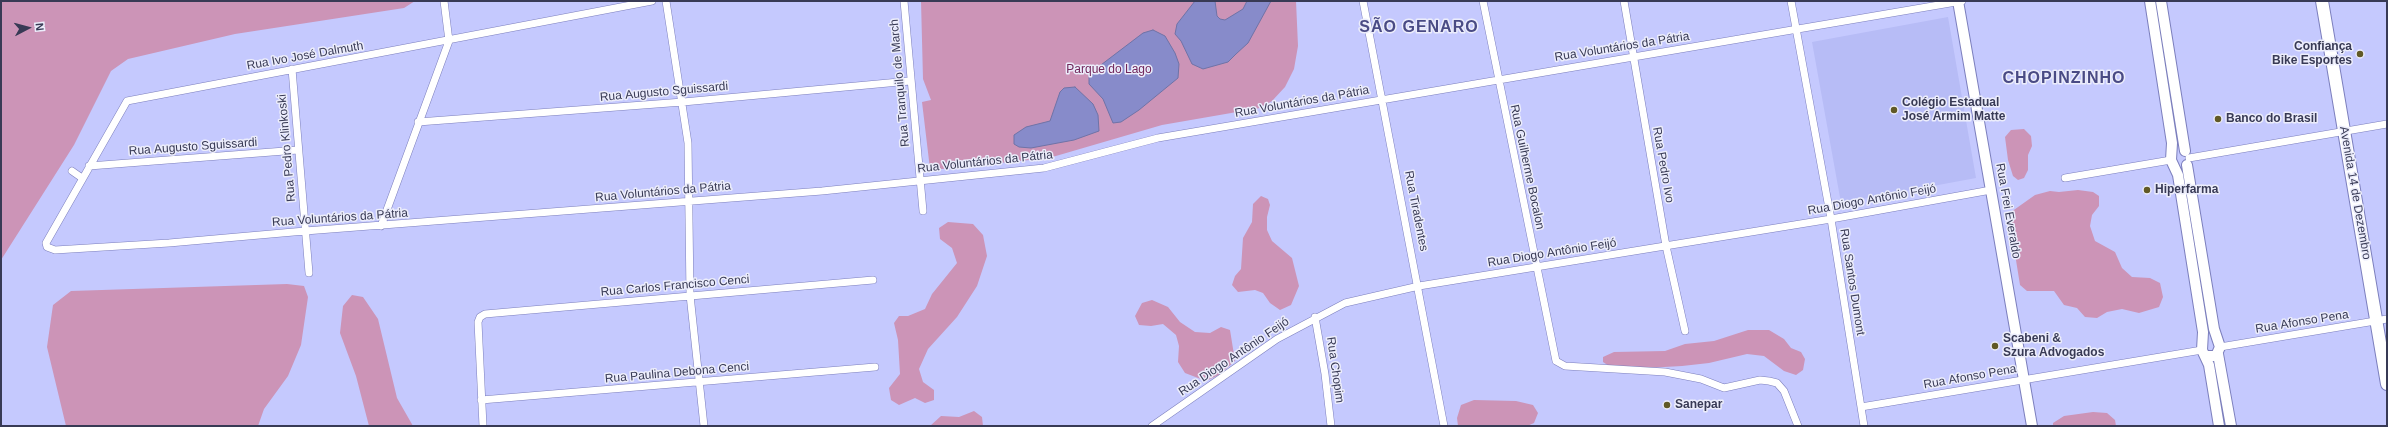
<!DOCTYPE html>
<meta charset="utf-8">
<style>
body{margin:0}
#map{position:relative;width:2388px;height:427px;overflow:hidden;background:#c5c9fe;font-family:Helvetica,sans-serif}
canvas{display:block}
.frame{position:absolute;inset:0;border:2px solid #383a55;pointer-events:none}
.north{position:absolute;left:8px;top:8px;width:40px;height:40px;-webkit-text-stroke:3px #ecedfb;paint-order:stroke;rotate:84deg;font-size:11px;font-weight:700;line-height:16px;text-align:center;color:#383a55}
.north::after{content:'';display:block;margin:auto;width:14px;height:18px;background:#383a55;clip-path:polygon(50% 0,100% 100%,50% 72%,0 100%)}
</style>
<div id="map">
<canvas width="2388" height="427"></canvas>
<div class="frame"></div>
<div class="north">N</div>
</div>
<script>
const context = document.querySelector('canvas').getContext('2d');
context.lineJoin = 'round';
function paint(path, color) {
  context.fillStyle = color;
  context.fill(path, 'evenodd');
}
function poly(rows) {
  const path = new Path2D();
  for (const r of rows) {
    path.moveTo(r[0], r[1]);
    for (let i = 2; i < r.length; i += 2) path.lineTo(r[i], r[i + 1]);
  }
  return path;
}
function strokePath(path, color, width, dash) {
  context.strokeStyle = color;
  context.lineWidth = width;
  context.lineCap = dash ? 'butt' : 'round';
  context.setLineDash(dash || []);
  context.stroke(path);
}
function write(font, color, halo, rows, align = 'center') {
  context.font = font + ' Helvetica,sans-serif';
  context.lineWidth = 3;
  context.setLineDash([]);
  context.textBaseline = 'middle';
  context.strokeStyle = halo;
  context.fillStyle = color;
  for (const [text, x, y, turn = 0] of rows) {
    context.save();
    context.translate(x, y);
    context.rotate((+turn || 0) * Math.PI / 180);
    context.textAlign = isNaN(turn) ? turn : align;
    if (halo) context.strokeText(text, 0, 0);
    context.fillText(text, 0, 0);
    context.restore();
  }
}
const built = poly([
 [1948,17,1976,178,1841,203,1812,42]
]);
const green = poly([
 [1,1,415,1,404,8,235,34,128,59,111,71,74,145,1,260],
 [921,1,1296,1,1298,46,1294,69,1285,87,1272,101,1260,108,1162,125,1049,158,932,170,930,169,922,102,931,100,923,79],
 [2024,129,2031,136,2032,146,2028,155,2028,170,2024,178,2018,180,2013,176,2008,160,2005,137,2011,130],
 [2078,190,2093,192,2099,196,2099,206,2092,215,2090,226,2095,241,2115,252,2122,268,2132,277,2150,278,2160,283,2163,297,2159,307,2139,313,2122,309,2107,312,2097,318,2085,317,2077,308,2064,305,2054,291,2027,291,2020,285,2011,229,2011,212,2035,195,2050,191,2059,192],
 [1261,196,1268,199,1270,205,1267,217,1267,230,1272,241,1292,258,1299,286,1291,305,1280,310,1270,303,1263,293,1255,290,1238,292,1232,285,1235,276,1241,269,1243,238,1252,222,1253,204],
 [948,222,973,224,983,235,987,256,977,286,957,317,928,349,919,369,923,382,934,390,934,400,925,403,915,398,899,405,891,400,889,388,900,374,898,340,894,323,899,316,908,316,925,309,932,294,957,263,952,248,940,239,939,228],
 [287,284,304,286,308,297,301,345,288,376,264,409,258,426,66,426,47,347,53,305,71,291],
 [352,295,363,297,378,319,397,398,413,426,369,426,356,376,340,333,343,306],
 [1152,300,1168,307,1180,322,1195,332,1210,333,1221,327,1230,330,1235,361,1219,375,1206,381,1185,373,1178,362,1179,346,1176,335,1163,324,1151,326,1139,325,1135,316,1142,303],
 [1748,330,1769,330,1784,339,1791,348,1801,352,1805,359,1803,370,1796,375,1784,371,1764,356,1747,354,1709,363,1682,366,1646,368,1609,366,1603,362,1603,357,1614,352,1665,351,1685,344,1714,341],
 [1474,400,1516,401,1533,405,1538,413,1534,423,1527,426,1458,426,1457,418,1461,405],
 [974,411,982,417,983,426,930,426,941,416,959,417],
 [2093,412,2107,413,2115,420,2116,426,2053,426,2053,423,2064,416]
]);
const water = poly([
 [1195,1,1215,1,1217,16,1220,19,1225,20,1243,9,1247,1,1271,1,1248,43,1236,54,1228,62,1203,69,1192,64,1181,41,1175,34,1177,24,1195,1],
 [1153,30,1165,36,1175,53,1179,64,1178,78,1139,110,1121,122,1113,123,1103,99,1089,84,1089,74,1143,33,1153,30],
 [1075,87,1093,104,1098,115,1099,131,1074,140,1031,148,1019,147,1014,144,1014,135,1026,127,1050,121,1060,92,1064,88,1075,87]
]);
const street = poly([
 [652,1,127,101,46,243,47,247,55,250,169,243,305,231,822,191,1044,168,1158,138,1962,1],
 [666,1,688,143,690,295,704,426],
 [904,1,923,211],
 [1363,1,1444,426],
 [1483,1,1556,361,1565,366,1665,372,1701,379,1724,388,1760,380,1769,381,1777,383,1784,391,1798,426],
 [1624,1,1666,246,1685,331],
 [1791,1,1831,219,1864,426],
 [292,69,309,273],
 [418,122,683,102,910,81],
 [2189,158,2387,124],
 [89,166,298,150],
 [72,171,82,178],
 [2065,178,2171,160],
 [381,226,449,41,444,1],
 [1315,317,1325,374,1331,426],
 [2220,347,2387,319],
 [481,400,875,367],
 [1861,407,2202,350],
 [483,426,478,322,480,317,485,314,873,280],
 [1152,426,1277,339,1345,303,1419,286,1831,219,1991,190]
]);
const secondary = poly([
 [1958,1,2032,426],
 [2150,1,2172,143,2171,160,2178,175,2203,332,2202,350,2209,365,2219,426],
 [2161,1,2185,151],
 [2187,165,2214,329,2220,347,2216,356,2205,356],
 [2218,354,2231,426]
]);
const primary = poly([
 [2322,1,2387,384]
]);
const markers = [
 [2360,54,4,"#615926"],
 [1894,110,4,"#615926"],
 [2218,119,4,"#615926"],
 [2147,190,4,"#615926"],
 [1995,346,4,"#615926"],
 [1667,405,4,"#615926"]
];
const streetNames = [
 ["Rua Voluntários da Pátria",1622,47,-9],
 ["Rua Ivo José Dalmuth",305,56,-10],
 ["Rua Tranquilo de March",900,83,-95],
 ["Rua Augusto Sguissardi",664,92,-5],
 ["Rua Voluntários da Pátria",1302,102,-10],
 ["Rua Augusto Sguissardi",193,147,-4],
 ["Rua Pedro Klinkoski",287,148,-95],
 ["Rua Voluntários da Pátria",985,162,-6],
 ["Rua Pedro Ivo",1663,165,80],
 ["Rua Guilherme Bocalon",1527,167,78],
 ["Rua Voluntários da Pátria",663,192,-5],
 ["Avenida 14 de Dezembro",2355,193,80],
 ["Rua Diogo Antônio Feijó",1872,200,-10],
 ["Rua Tiradentes",1416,211,79],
 ["Rua Frei Everaldo",2008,211,80],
 ["Rua Voluntários da Pátria",340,218,-4],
 ["Rua Diogo Antônio Feijó",1552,253,-9],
 ["Rua Santos Dumont",1852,282,81],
 ["Rua Carlos Francisco Cenci",675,286,-5],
 ["Rua Afonso Pena",2302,322,-9],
 ["Rua Diogo Antônio Feijó",1234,357,-34],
 ["Rua Chopim",1335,370,82],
 ["Rua Paulina Debona Cenci",677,373,-5],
 ["Rua Afonso Pena",1970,377,-10]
];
const poiNames = [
 ["Confiança",2352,47,"right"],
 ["Bike Esportes",2352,61,"right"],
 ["Colégio Estadual",1902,103],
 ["José Armim Matte",1902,117],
 ["Banco do Brasil",2226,119],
 ["Hiperfarma",2155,190],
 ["Scabeni &",2003,339],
 ["Szura Advogados",2003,353],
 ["Sanepar",1675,405]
];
const parkNames = [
 ["Parque do Lago",1109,70]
];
const districtNames = [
 ["SÃO GENARO",1419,28],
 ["CHOPINZINHO",2064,79]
];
paint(built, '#b7bcf6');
paint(green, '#cc94b7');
paint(water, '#878bca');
strokePath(water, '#6f73a7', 1);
strokePath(street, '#7c7fbd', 8);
strokePath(secondary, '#7c7fbd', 12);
strokePath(primary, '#7c7fbd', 14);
strokePath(street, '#fff', 7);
strokePath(secondary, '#fff', 10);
strokePath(primary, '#fff', 12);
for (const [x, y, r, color] of markers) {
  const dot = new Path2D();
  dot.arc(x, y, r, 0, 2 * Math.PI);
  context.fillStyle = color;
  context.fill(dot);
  strokePath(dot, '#ecedfb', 1.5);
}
write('12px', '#383a55', '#ecedfb', streetNames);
write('bold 12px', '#383a55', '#ecedfb', poiNames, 'left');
write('12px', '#71265b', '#ecedfb', parkNames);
context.letterSpacing = '1px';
write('bold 16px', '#4a4b85', '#ecedfb', districtNames);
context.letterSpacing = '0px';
</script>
